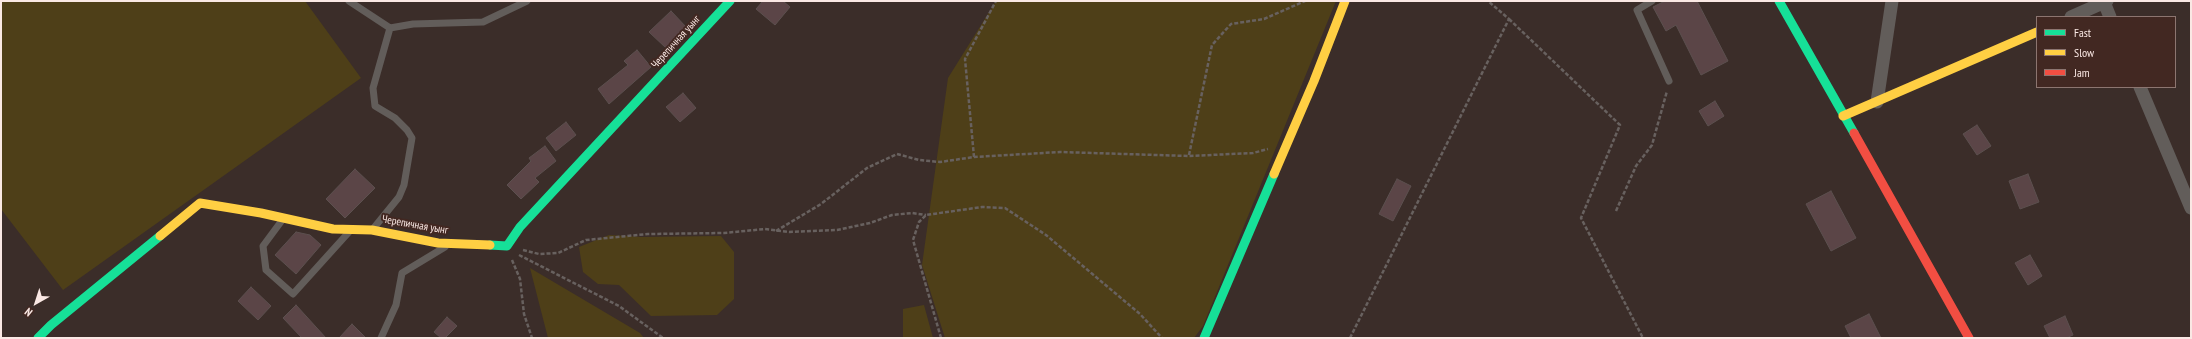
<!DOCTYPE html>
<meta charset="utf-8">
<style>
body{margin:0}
#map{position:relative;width:2192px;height:339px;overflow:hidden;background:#3b2d29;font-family:"PT Sans Narrow",sans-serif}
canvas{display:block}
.frame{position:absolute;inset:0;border:2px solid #fae8e4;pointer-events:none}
.legend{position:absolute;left:2036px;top:16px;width:140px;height:72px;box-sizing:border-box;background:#422822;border:1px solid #8c7570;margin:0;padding:5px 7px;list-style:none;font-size:12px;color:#fae8e4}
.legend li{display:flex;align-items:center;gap:8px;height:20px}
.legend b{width:20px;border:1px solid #8c7570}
.north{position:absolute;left:16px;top:283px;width:40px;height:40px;-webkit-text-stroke:3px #422822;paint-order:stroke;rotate:219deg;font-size:11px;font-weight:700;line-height:16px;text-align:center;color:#fae8e4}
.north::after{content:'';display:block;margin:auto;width:14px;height:18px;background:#fae8e4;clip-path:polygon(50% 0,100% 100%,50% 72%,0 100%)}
</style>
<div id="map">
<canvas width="2192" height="339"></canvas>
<div class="frame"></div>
<ul class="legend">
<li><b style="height:5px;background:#16e098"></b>Fast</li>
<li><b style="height:5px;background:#ffcf43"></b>Slow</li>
<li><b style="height:5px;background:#f24e42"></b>Jam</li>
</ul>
<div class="north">N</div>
</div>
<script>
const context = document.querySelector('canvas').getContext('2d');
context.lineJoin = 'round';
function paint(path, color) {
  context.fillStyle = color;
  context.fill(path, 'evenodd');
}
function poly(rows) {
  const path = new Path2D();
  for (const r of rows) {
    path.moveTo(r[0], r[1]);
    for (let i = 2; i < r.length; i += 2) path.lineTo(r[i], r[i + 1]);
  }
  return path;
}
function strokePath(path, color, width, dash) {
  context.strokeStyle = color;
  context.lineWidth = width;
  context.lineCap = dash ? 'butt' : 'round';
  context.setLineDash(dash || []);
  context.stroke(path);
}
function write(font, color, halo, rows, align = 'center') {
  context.font = font + ' "PT Sans Narrow",sans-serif';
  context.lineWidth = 4;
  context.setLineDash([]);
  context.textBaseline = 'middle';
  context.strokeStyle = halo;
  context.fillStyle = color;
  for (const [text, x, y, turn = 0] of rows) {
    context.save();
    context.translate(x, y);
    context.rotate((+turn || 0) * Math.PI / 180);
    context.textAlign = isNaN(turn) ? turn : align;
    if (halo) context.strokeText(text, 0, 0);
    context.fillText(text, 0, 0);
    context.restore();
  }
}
const green = poly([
 [1,1,305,1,361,78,63,290,1,209],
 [996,1,1336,1,1203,326,1194,338,945,338,922,265,948,78],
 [609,235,642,237,721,236,734,252,734,299,717,315,651,316,619,285,598,284,583,272,579,247],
 [530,268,640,333,644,338,548,338],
 [924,305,933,338,903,338,903,309]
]);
const building = poly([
 [763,1,783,1,790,7,775,25,756,9,763,1],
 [1665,1,1697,1,1728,61,1701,75,1676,25,1666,31,1653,7,1665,1],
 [671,11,687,28,666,48,649,32,671,11],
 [637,50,651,67,609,104,598,89,628,65,624,61,637,50],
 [683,93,696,108,680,122,666,107,683,93],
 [1715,101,1724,116,1708,126,1699,111,1715,101],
 [566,122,576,135,556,151,546,138,566,122],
 [1977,125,1991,146,1977,155,1963,134,1977,125],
 [545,146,556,161,535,178,539,182,521,199,507,185,531,161,529,158,545,146],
 [355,169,375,188,345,218,326,199,355,169],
 [2028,174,2039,202,2020,209,2009,181,2028,174],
 [1397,179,1411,186,1393,221,1379,214,1397,179],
 [1831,191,1856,238,1831,251,1806,204,1831,191],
 [296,232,310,235,321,245,296,274,275,255,296,232],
 [2030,255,2042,276,2028,285,2015,263,2030,255],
 [251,287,271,306,258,320,238,301,251,287],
 [296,305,326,338,302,338,283,318,296,305],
 [1869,314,1881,338,1851,338,1845,326,1869,314],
 [2065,316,2073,335,2066,338,2050,338,2044,326,2065,316],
 [447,317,457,326,445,338,441,338,434,332,447,317],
 [352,324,366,338,339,338,352,324]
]);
const path = poly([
 [1509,19,1620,125,1581,218,1643,338],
 [1189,155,1212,45,1231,24,1264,19,1305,1],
 [974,157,965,59,996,1],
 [1616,211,1636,166,1652,145,1667,91],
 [776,231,821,204,867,168,897,154,919,160,940,162,974,157,1060,152,1189,156,1253,153,1268,149],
 [523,250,539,254,558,253,586,240,648,234,724,233,765,229,789,232,837,230,870,223,892,215,912,213,926,215],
 [519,255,619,306,663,338],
 [512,260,520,279,524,314,532,338],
 [941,338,913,240,919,222,926,215,982,207,1005,208,1046,235,1140,314,1162,338],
 [1350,338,1509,19,1488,1]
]);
const lane = poly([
 [349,1,390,28,413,24,483,22,527,1],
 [1652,1,1637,10,1669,81],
 [283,219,263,246,266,270,293,294,349,232],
 [373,229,399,197,404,185,412,138,407,130,395,118,375,106,373,88,390,28],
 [381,338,396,305,402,273,445,247]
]);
const street = poly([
 [2104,2,2110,17],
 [2071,17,2107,1],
 [2140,87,2191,208],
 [1877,102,1892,1]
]);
const fast = poly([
 [1779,1,1854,133],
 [490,245,507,246,520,227,730,1],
 [38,338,51,325,160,236],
 [1204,338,1274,174]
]);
const slow = poly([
 [1843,116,2037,32],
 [1274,174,1314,81,1345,1],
 [160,236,200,203,261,213,333,229,372,230,438,243,490,245]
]);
const jam = poly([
 [1854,133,1969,338]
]);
const streetNames = [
 ["Черепичная уынг",676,42,-48],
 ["Черепичная уынг",415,225,10]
];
paint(green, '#4e3f18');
paint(building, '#5b4547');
strokePath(building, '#5c504f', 1);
strokePath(path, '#68615f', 2.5, [4, 2]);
strokePath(lane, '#625d5a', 7);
strokePath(street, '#625d5a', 13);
strokePath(fast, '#16e098', 9);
strokePath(slow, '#ffcf43', 9);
strokePath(jam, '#f24e42', 9);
write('11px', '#fae8e4', '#422822', streetNames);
</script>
